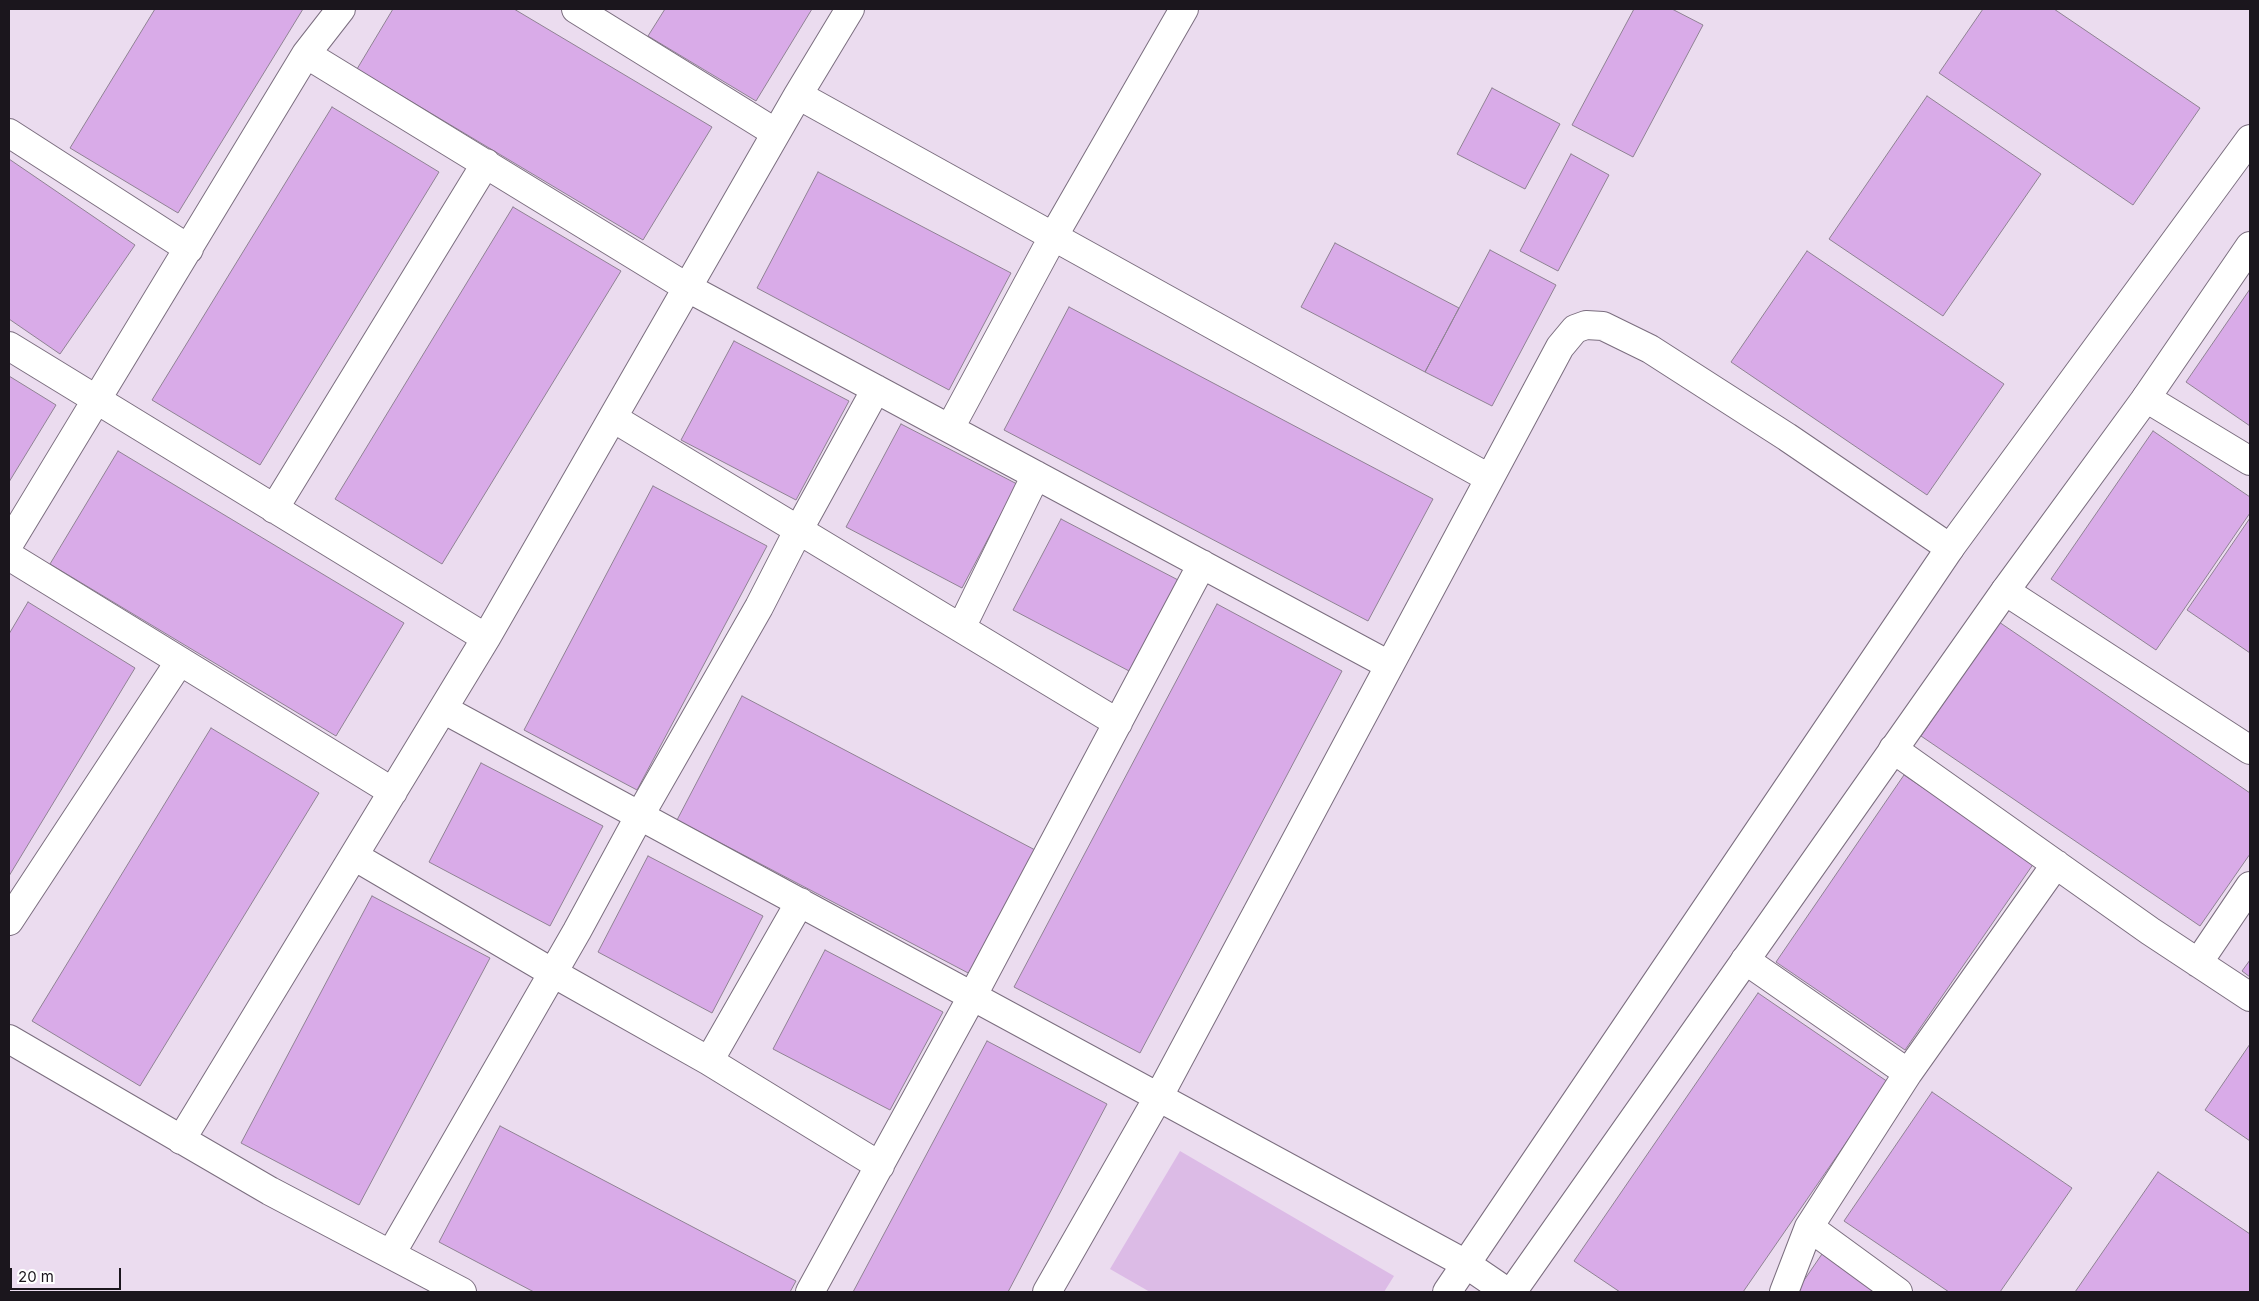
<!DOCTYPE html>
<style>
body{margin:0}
#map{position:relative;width:2259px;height:1301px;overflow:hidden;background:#ebdcef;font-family:Inter,sans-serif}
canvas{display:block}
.frame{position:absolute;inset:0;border:10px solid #1b161d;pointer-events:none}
.scale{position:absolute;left:10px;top:1268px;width:111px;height:22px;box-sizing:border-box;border:2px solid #1b161d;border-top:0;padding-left:6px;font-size:15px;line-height:18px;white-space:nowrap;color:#1b161d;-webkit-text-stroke:4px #fff;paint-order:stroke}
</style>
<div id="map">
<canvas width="2259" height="1301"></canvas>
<div class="frame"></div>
<div class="scale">20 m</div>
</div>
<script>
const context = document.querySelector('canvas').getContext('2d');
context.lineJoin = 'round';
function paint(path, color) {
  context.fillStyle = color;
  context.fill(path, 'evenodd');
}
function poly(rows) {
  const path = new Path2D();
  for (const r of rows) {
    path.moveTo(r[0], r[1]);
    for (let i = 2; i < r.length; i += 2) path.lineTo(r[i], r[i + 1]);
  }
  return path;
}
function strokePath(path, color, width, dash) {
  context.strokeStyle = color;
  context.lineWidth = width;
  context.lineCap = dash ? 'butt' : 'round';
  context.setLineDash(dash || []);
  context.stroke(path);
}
const green = poly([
 [1180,1151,1394,1276,1384,1292,1150,1292,1110,1269]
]);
const building = poly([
 [155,9,303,9,178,213,70,148,155,9],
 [393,9,514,9,712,127,643,240,357,69,393,9],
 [665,9,812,9,756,101,648,36,665,9],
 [1634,9,1672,9,1703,25,1633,157,1572,125,1634,9],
 [1983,9,2054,9,2200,108,2133,205,1939,73,1983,9],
 [1492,88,1560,124,1525,189,1457,154,1492,88],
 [1927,96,2041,174,1943,316,1829,239,1927,96],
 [332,107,439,172,260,465,152,400,332,107],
 [1571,154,1609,175,1558,271,1520,251,1571,154],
 [9,159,135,245,60,354,9,319,9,159],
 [818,172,1011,273,949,390,757,288,818,172],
 [513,207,621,271,442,564,335,499,513,207],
 [1335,243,1459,308,1425,372,1301,307,1335,243],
 [1490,250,1556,285,1492,406,1425,372,1490,250],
 [1807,251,2004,384,1927,495,1731,362,1807,251],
 [2250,289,2250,426,2186,382,2250,289],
 [1069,307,1433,499,1368,621,1004,430,1069,307],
 [734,341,849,401,796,500,681,440,734,341],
 [9,376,56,405,9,482,9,376],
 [901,424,1017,484,962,588,846,527,901,424],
 [2153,431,2250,497,2250,513,2156,650,2051,579,2153,431],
 [118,451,404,623,336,736,50,564,118,451],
 [653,486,767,546,637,790,524,730,653,486],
 [2250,518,2250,653,2187,610,2250,518],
 [1061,519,1180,581,1131,672,1013,610,1061,519],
 [28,602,135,668,9,876,9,634,28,602],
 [1217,604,1342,671,1140,1053,1014,987,1217,604],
 [1999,622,2250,793,2250,854,2200,926,1921,736,1999,622],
 [742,696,1037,851,972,975,677,820,742,696],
 [211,728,319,793,140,1086,32,1021,211,728],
 [481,763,603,826,550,926,429,862,481,763],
 [1904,775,2034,863,1905,1050,1776,962,1904,775],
 [648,856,763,916,712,1013,598,952,648,856],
 [372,896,490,958,359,1205,241,1143,372,896],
 [825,950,943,1012,890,1110,773,1049,825,950],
 [2250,960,2250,977,2242,971,2250,960],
 [1758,993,1888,1082,1743,1292,1620,1292,1574,1261,1758,993],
 [987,1041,1107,1104,1008,1292,853,1292,987,1041],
 [2250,1044,2250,1141,2205,1110,2250,1044],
 [1932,1092,2072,1188,2000,1292,1949,1292,1844,1221,1932,1092],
 [500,1126,796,1281,790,1292,534,1292,439,1242,500,1126],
 [2158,1172,2250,1234,2250,1292,2075,1292,2158,1172],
 [1822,1254,1879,1292,1796,1292,1822,1254]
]);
const street = poly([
 [576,9,776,133],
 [306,54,688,288,1389,665],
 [798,95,1489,478],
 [9,133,189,249],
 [9,346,486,638],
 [2146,398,2250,461],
 [613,418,1118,723],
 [950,428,1053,237,1184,9],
 [274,509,486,163],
 [9,544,306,54,341,9],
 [9,556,393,792],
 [2005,591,2250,750],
 [961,628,1036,475],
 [443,709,1466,1264,1507,1292],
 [1893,749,2150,931,2250,997],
 [354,856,553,973,709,1061,880,1166],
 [9,921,180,661],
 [1745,960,1908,1073],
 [2198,963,2250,886],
 [9,1039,270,1191,462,1292],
 [709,1061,800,902],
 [181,1140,486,638,798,95,850,9],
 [1809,1227,1898,1292],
 [391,1254,577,931,640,815,759,607,799,529,876,389],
 [810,1292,973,995,1202,564],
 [1047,1292,1159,1096,1560,347,1575,329,1586,325,1603,326,1650,349,1787,437,1950,548],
 [1784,1292,1809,1227,1908,1073,2056,864]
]);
const secondary = poly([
 [1447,1292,1950,548,2250,139],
 [1512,1292,2005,591,2146,398,2250,246]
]);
paint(green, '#dcbbe6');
paint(building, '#d9abe8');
strokePath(building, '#8f8293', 1);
strokePath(street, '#7b6e7f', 30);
strokePath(secondary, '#7b6e7f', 30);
strokePath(street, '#fff', 28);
strokePath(secondary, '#fff', 28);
</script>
